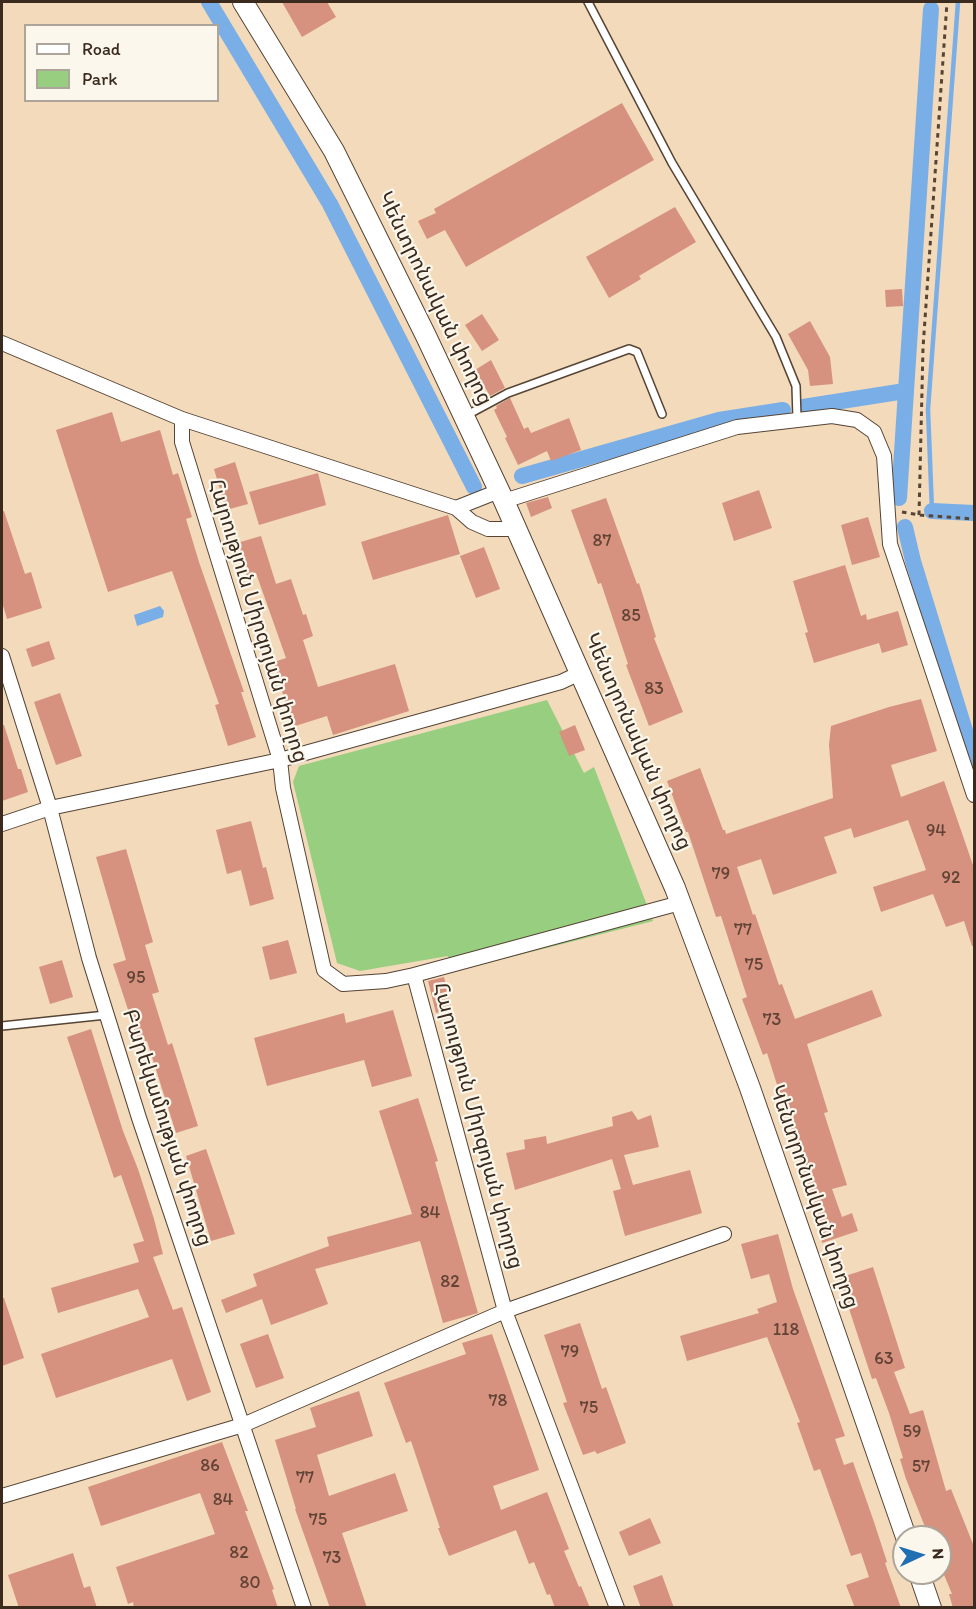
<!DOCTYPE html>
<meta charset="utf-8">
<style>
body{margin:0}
#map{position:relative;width:976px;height:1609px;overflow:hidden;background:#f2daba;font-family:Itim,sans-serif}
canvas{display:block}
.frame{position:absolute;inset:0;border:3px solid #3b2a1e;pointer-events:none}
.legend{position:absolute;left:24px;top:24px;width:195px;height:78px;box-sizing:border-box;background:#fbf7ec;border:2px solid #aea59a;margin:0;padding:8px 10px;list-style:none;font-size:18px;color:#3b2a1e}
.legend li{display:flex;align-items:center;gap:12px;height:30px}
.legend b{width:30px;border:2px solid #aea59a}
.north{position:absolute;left:892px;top:1525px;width:60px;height:60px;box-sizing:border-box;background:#fbf7ec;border:2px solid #aea59a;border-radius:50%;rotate:86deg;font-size:16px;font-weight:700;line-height:24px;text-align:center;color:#3b2a1e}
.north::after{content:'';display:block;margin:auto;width:21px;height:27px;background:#1f6fb2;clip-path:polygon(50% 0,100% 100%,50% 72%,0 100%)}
</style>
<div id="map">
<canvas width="976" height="1609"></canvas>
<div class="frame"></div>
<ul class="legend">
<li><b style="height:8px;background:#fff"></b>Road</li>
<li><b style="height:16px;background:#97ce80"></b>Park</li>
</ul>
<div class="north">N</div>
</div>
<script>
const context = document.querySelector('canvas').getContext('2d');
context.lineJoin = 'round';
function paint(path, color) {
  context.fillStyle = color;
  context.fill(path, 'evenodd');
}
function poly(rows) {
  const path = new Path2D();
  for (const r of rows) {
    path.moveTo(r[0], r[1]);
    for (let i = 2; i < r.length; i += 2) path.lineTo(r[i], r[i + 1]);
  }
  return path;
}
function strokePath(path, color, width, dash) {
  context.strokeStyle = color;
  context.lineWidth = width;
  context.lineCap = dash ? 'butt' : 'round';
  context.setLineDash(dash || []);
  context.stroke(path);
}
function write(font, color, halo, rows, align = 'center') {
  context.font = font + ' Itim,"Noto Sans Armenian",sans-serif';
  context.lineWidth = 4.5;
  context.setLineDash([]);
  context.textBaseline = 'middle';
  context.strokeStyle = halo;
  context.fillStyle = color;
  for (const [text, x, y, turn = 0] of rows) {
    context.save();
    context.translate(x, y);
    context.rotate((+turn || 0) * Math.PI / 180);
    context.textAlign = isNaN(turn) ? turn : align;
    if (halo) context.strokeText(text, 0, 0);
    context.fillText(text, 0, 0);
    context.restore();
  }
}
const green = poly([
 [547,700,584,773,594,767,653,921,452,972,448,956,360,971,337,963,293,782,299,766]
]);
const water = poly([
 [160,606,164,611,163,617,137,626,134,615]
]);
const stream = poly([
 [932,511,928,409,958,2]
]);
const canal = poly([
 [209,2,330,204,474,487],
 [803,407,905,391],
 [522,476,719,420,783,410],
 [899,498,931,9],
 [932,511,974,513],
 [905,527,913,561,974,760]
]);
const building = poly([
 [282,2,327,2,336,17,302,37],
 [622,103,654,160,466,267,445,230,427,239,418,221,436,213,434,209],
 [675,207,696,242,639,276,641,279,609,298,586,257],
 [902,289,903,306,886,307,885,290],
 [482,314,499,340,482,351,465,325],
 [810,321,830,357,833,384,810,386,808,370,788,334],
 [491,360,505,388,490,396,475,370],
 [510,398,524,429,528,427,531,433,569,418,581,450,551,461,547,451,518,465,505,438,507,437,494,410,497,408,496,406],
 [112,412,121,442,160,430,173,475,178,473,192,517,186,519,199,562,244,692,241,692,256,737,228,746,215,705,219,704,172,571,108,592,56,430],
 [235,462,248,504,226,510,214,469],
 [318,473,326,505,259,525,249,492],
 [759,490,772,528,734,541,722,503],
 [548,497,552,508,531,517,526,503],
 [606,498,637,584,639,583,656,637,654,638,683,712,649,726,626,665,628,664,601,583,598,584,571,510],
 [2,511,4,511,25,574,31,572,42,608,7,619,2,602],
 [448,515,460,554,373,580,361,542],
 [868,517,880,557,852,565,841,525],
 [261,536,276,584,291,579,303,615,306,614,313,636,303,640,318,687,395,664,409,711,333,735,327,716,292,727,274,662,286,658,256,573,247,576,237,543],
 [484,547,500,589,476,598,460,556],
 [845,565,861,616,866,614,867,620,898,611,908,645,882,653,879,643,814,663,805,633,808,632,793,581],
 [49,641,55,659,32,667,26,649],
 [60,693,82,756,56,765,34,702],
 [921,699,937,751,891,765,901,797,944,781,975,871,975,946,972,946,964,921,946,927,933,894,881,912,873,887,926,870,908,820,854,838,851,828,824,837,837,873,773,895,761,859,737,867,753,915,755,914,779,985,782,984,795,1019,872,990,882,1016,807,1044,828,1112,824,1113,847,1185,832,1189,842,1217,852,1213,858,1231,822,1243,817,1225,821,1224,767,1053,763,1055,742,999,747,997,721,916,716,917,688,832,686,832,667,781,700,768,723,830,725,830,726,834,833,798,829,745,831,726,889,707],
 [2,725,4,725,18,769,21,769,28,792,2,801],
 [575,725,585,750,569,756,559,732],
 [251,821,263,868,266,867,274,899,250,906,241,870,227,874,216,830],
 [126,849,153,942,145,945,159,992,152,994,168,1045,172,1043,198,1126,176,1133,147,1041,139,1043,113,964,126,960,96,857],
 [288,940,297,973,270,980,262,947],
 [62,960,73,997,50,1004,39,967],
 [444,977,452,1009,436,1013,428,981],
 [393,1010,412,1076,372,1087,364,1060,267,1086,254,1038,344,1013,346,1023],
 [91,1029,123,1131,138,1169,154,1219,163,1254,153,1257,173,1310,182,1307,211,1392,187,1401,172,1359,56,1398,41,1354,149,1317,138,1289,58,1313,51,1288,139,1262,133,1244,144,1241,121,1175,114,1178,67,1037],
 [418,1098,438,1161,435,1162,478,1313,443,1323,420,1241,315,1269,328,1304,271,1325,262,1299,226,1313,221,1300,257,1286,253,1274,329,1246,327,1237,412,1214,379,1111],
 [632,1111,638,1120,651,1115,659,1147,624,1155,633,1185,690,1170,702,1213,625,1236,613,1191,621,1189,612,1159,515,1190,506,1153,525,1149,524,1140,546,1136,547,1144,613,1126,612,1117],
 [206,1149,235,1234,211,1241,186,1156],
 [778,1234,793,1289,845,1436,835,1439,844,1465,853,1462,874,1522,887,1562,885,1563,901,1608,855,1608,846,1585,869,1577,861,1553,851,1556,820,1469,814,1471,797,1423,800,1422,767,1337,687,1361,680,1336,759,1313,757,1309,777,1302,769,1274,751,1279,741,1244],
 [873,1267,905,1368,894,1372,910,1414,923,1410,946,1491,951,1489,975,1549,975,1608,953,1608,949,1594,952,1594,940,1565,940,1537,929,1537,906,1479,900,1459,903,1458,889,1413,876,1378,872,1379,839,1278],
 [2,1298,4,1298,24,1358,2,1366],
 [580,1323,602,1389,606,1387,626,1443,597,1454,595,1451,583,1455,563,1403,567,1402,544,1335],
 [268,1334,284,1378,256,1388,240,1344],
 [492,1334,539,1470,493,1486,501,1510,547,1492,569,1549,564,1551,579,1587,581,1586,590,1608,555,1608,550,1594,547,1595,534,1562,529,1564,516,1530,449,1556,438,1528,440,1528,411,1441,406,1443,384,1383,466,1354,462,1343],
 [359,1391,373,1436,317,1455,329,1496,395,1473,408,1511,342,1533,367,1608,330,1608,295,1509,296,1509,275,1440,316,1427,310,1408],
 [222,1442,248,1511,245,1511,274,1589,272,1590,278,1608,134,1608,133,1602,128,1604,116,1567,215,1534,200,1493,101,1526,88,1487],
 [650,1518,661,1543,629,1556,619,1532],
 [73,1553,84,1588,90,1586,97,1608,19,1608,8,1575],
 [662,1575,674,1608,641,1608,633,1586]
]);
const path = poly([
 [902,512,919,515,974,519],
 [919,515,923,348,947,2]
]);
const lane = poly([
 [588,2,672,163,776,337,796,386,797,419],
 [467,415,508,393,629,349,637,352,662,414],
 [2,1026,106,1015]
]);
const street = poly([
 [2,343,182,419,456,508,472,522,488,529,515,529],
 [182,419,182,442,280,760,283,788,324,970,343,984,386,981,414,975,505,1311,617,1608],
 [504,501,737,427,832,416,857,420,874,432,884,456,890,544,974,795],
 [456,508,499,491],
 [2,656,50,808,89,958,139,1118,304,1608],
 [2,824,50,808,280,760,561,682,580,673],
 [414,975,680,903],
 [2,1496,243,1425,505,1311,724,1234]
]);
const secondary = poly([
 [243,2,334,151,425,334,504,501,675,888,750,1088,906,1537],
 [919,1573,931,1608]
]);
const numberNames = [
 ["87",602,541],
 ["85",631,616],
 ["83",654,689],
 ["94",936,831],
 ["79",721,874],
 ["92",951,878],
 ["77",743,930],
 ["75",754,965],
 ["95",136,978],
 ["73",772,1020],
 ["84",430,1213],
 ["82",450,1282],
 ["118",786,1330],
 ["79",570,1352],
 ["63",884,1359],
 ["78",498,1401],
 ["75",589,1408],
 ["59",912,1432],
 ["86",210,1466],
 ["57",921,1467],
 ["77",305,1478],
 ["84",223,1500],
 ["75",318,1520],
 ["82",239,1553],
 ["73",332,1558],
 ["80",250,1583]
];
const streetNames = [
 ["Կենտրոնական փողոց",434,299,64],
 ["Հարություն Միրզոյան փողոց",257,621,73],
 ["Կենտրոնական փողոց",637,742,66],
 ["Հարություն Միրզոյան փողոց",477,1126,75],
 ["Բարեկամության փողոց",166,1128,72],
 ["Կենտրոնական փողոց",813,1197,71]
];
paint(green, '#97ce80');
paint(water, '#7aaee7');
strokePath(stream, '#7aaee7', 4.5);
strokePath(canal, '#7aaee7', 16);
paint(building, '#d6917f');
strokePath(lane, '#564435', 10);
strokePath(street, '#564435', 16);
strokePath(secondary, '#564435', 22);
strokePath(path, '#564435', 3, [4.5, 4.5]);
strokePath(lane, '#fff', 7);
strokePath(street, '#fff', 14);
strokePath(secondary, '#fff', 20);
write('18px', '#624436', null, numberNames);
write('21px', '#3b2a1e', '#fbf7ec', streetNames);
</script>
